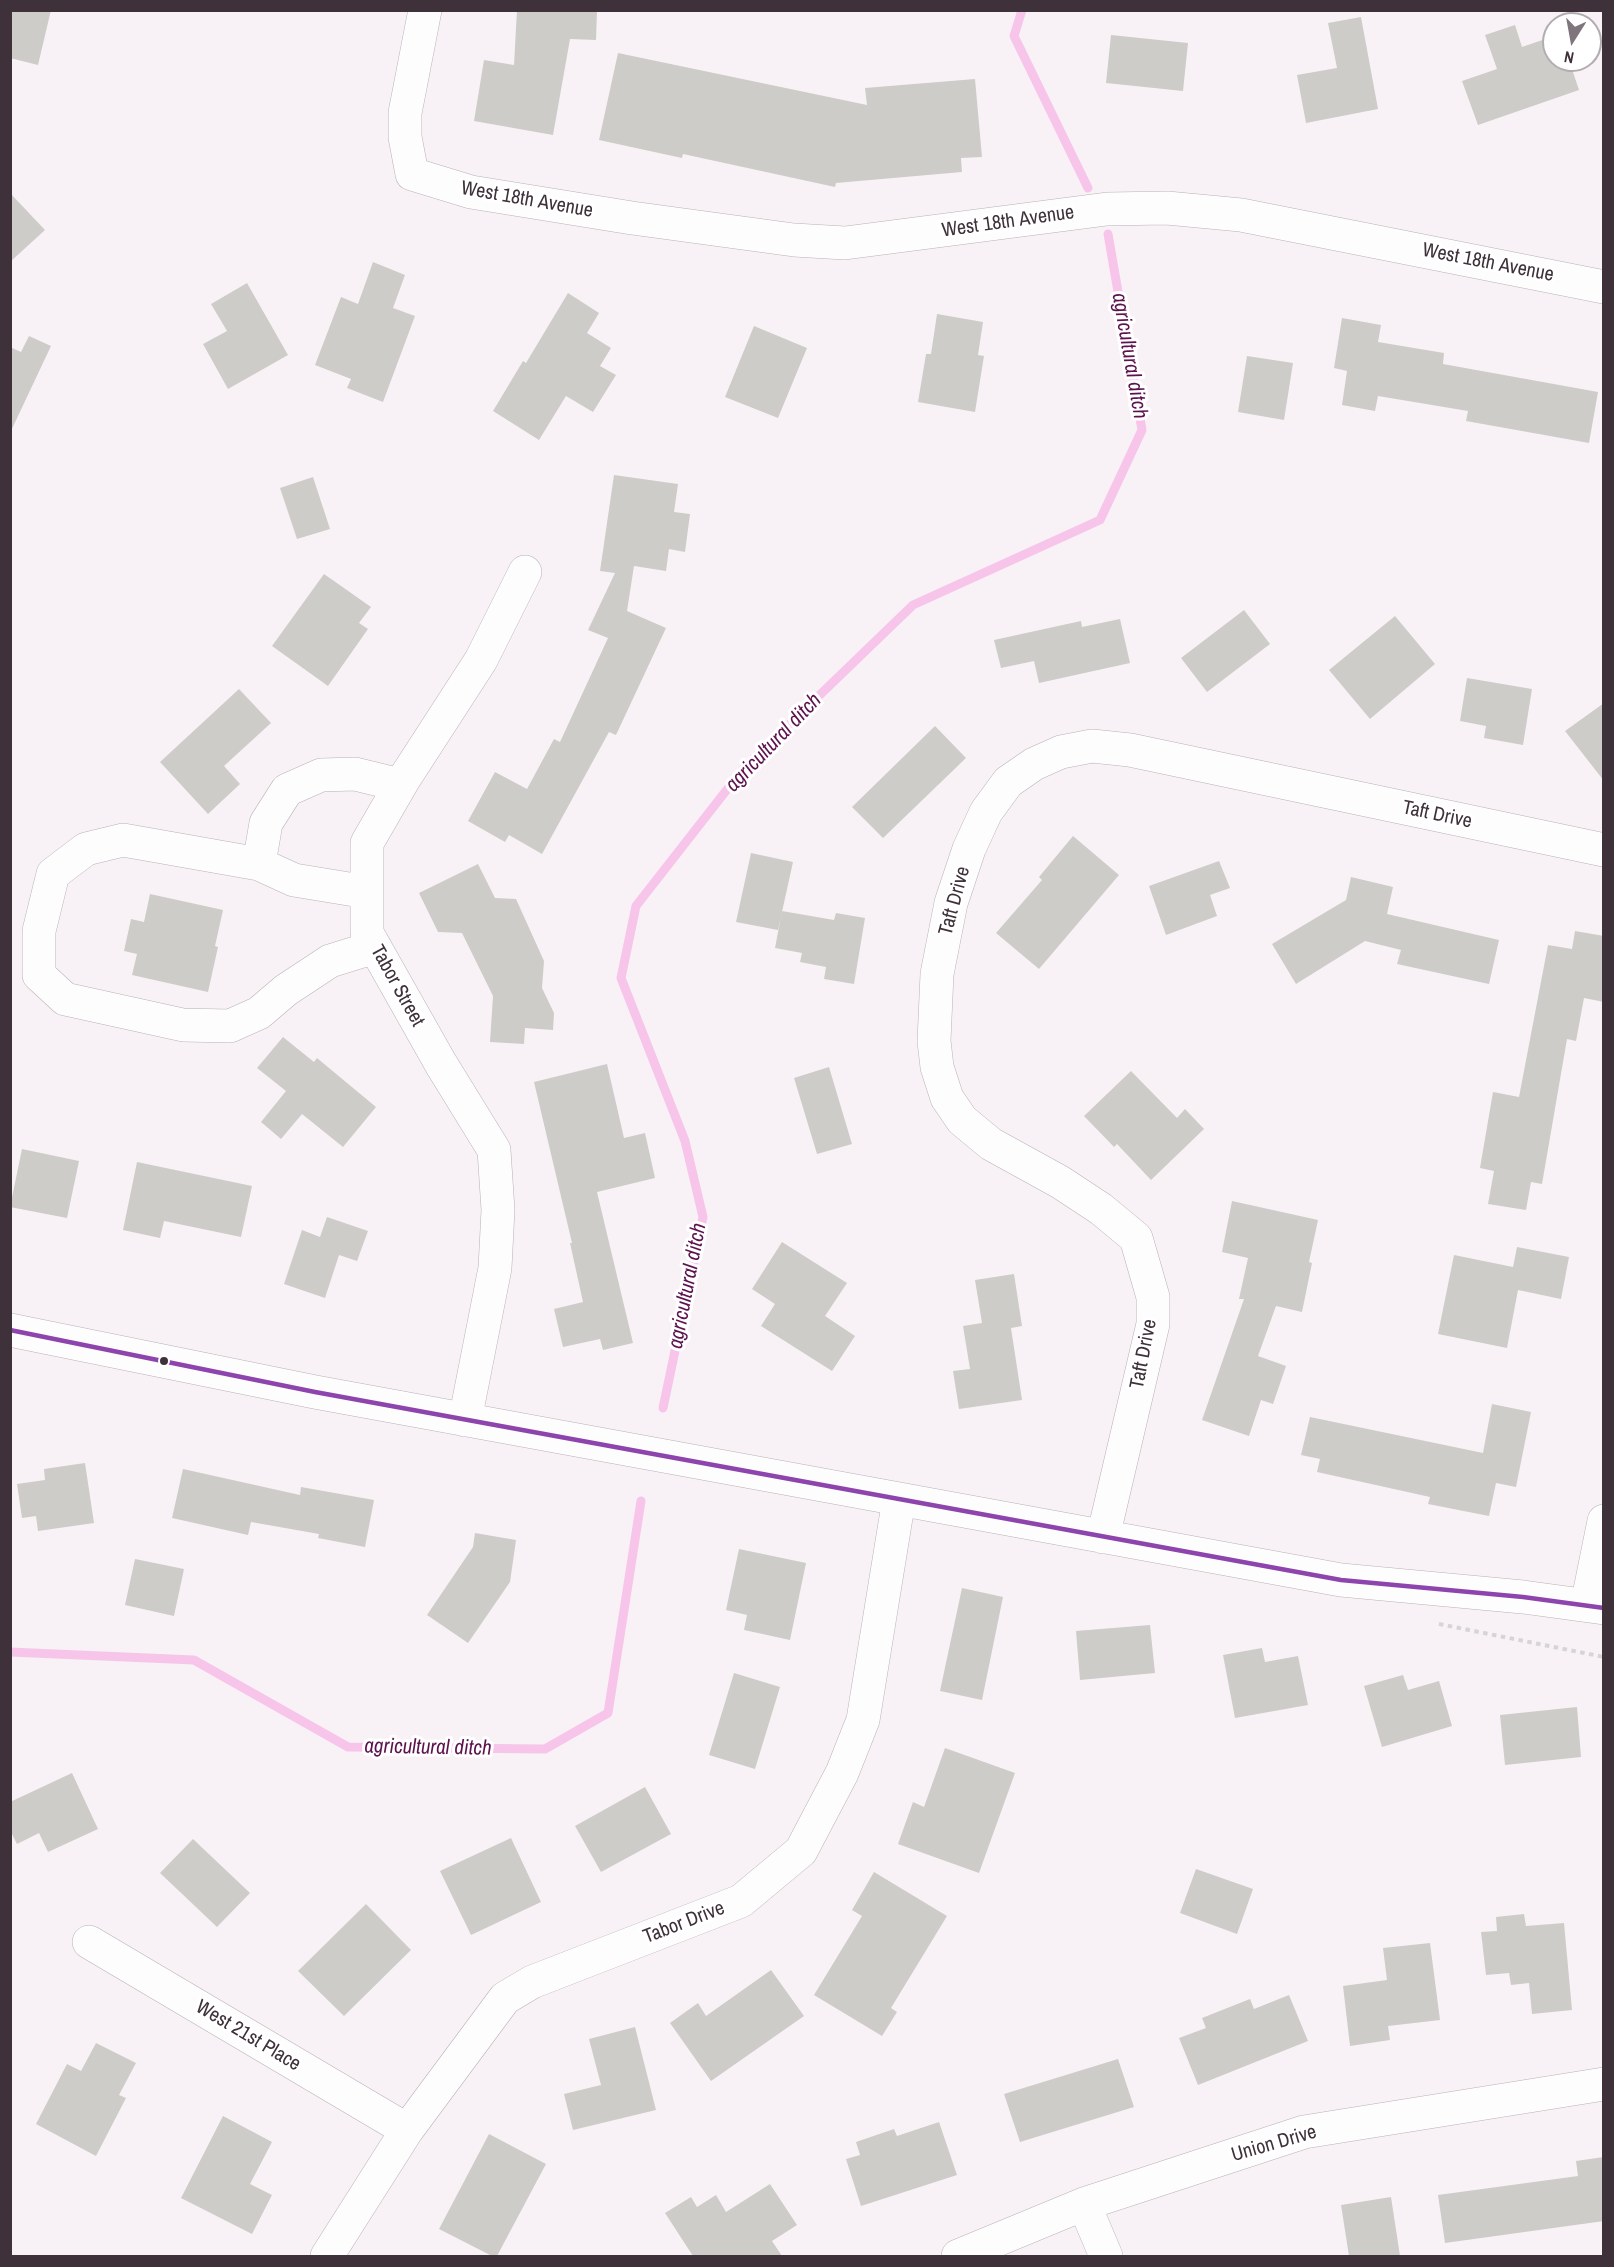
<!DOCTYPE html>
<style>
body{margin:0}
#map{position:relative;width:1614px;height:2267px;overflow:hidden;background:#f8f2f7;font-family:"Archivo Narrow",sans-serif}
canvas{display:block}
.frame{position:absolute;inset:0;border:12px solid #3e313a;pointer-events:none}
.north{position:absolute;left:1542px;top:12px;width:60px;height:60px;box-sizing:border-box;background:#fff;border:2px solid #b2adb0;border-radius:50%;rotate:191deg;font-size:16px;font-weight:700;line-height:24px;text-align:center;color:#3e313a}
.north::after{content:'';display:block;margin:auto;width:21px;height:27px;background:#7f757c;clip-path:polygon(50% 0,100% 100%,50% 72%,0 100%)}
</style>
<div id="map">
<canvas width="1614" height="2267"></canvas>
<div class="frame"></div>
<div class="north">N</div>
</div>
<script>
const context = document.querySelector('canvas').getContext('2d');
context.lineJoin = 'round';
function poly(rows) {
  const path = new Path2D();
  for (const r of rows) {
    path.moveTo(r[0], r[1]);
    for (let i = 2; i < r.length; i += 2) path.lineTo(r[i], r[i + 1]);
  }
  return path;
}
function strokePath(path, color, width, dash) {
  context.strokeStyle = color;
  context.lineWidth = width;
  context.lineCap = dash ? 'butt' : 'round';
  context.setLineDash(dash || []);
  context.stroke(path);
}
function paint(path, color) {
  context.fillStyle = color;
  context.fill(path, 'evenodd');
}
function write(font, color, halo, rows, align = 'center') {
  context.font = font + ' "Archivo Narrow",sans-serif';
  context.lineWidth = 6;
  context.setLineDash([]);
  context.textBaseline = 'middle';
  context.strokeStyle = halo;
  context.fillStyle = color;
  for (const [text, x, y, turn = 0] of rows) {
    context.save();
    context.translate(x, y);
    context.rotate((+turn || 0) * Math.PI / 180);
    context.textAlign = isNaN(turn) ? turn : align;
    if (halo) context.strokeText(text, 0, 0);
    context.fillText(text, 0, 0);
    context.restore();
  }
}
const stream = poly([
 [1022,10,1014,36,1088,188],
 [663,1408,703,1217,685,1141,621,978,636,906,743,769,913,605,1100,520,1142,430,1108,234],
 [10,1652,194,1660,348,1747,545,1749,608,1713,641,1501]
]);
const building = poly([
 [10,10,51,10,38,65,10,58],
 [517,10,597,10,596,40,570,39,553,135,474,121,484,60,514,65],
 [1361,17,1378,109,1306,123,1297,75,1337,68,1328,23],
 [1515,25,1522,47,1554,36,1554,60,1569,60,1579,90,1478,125,1462,81,1497,69,1485,35],
 [1111,35,1188,43,1183,91,1106,83],
 [618,53,867,105,865,88,975,79,982,157,961,158,962,172,836,183,835,187,683,154,682,158,599,140],
 [10,193,45,230,10,262],
 [373,262,405,275,393,308,415,316,383,402,347,388,351,379,315,365,341,297,358,304],
 [247,283,288,355,228,389,203,344,227,331,211,304],
 [568,293,599,313,587,333,611,348,600,366,616,375,593,412,566,396,539,440,493,411,523,361,526,363],
 [937,314,983,322,978,355,984,356,975,412,918,402,926,354,931,354],
 [1342,318,1381,325,1378,342,1444,353,1443,364,1598,392,1589,443,1466,421,1468,411,1378,396,1375,411,1342,405,1347,371,1334,368],
 [754,326,807,348,778,418,725,397],
 [29,336,51,346,10,433,10,347,21,352],
 [1247,356,1293,363,1284,420,1238,412],
 [614,475,678,484,674,512,690,514,685,552,669,549,666,571,634,566,627,611,666,628,616,735,609,732,542,854,509,835,505,842,468,821,495,772,527,789,554,739,560,742,608,638,588,630,615,573,600,571],
 [313,477,330,529,297,539,280,488],
 [324,574,371,607,359,623,368,629,328,686,272,646],
 [1244,610,1270,644,1207,692,1181,658],
 [1395,616,1435,664,1370,719,1329,670],
 [1120,619,1130,663,1039,683,1034,661,1001,668,994,640,1081,621,1082,627],
 [1467,678,1532,689,1523,745,1484,738,1486,726,1460,721],
 [239,689,271,723,224,766,240,784,208,814,160,762],
 [1604,703,1604,781,1565,731],
 [935,726,966,758,883,838,852,807],
 [1073,836,1119,875,1039,969,996,933,1042,880,1039,877],
 [751,853,793,862,778,930,736,922],
 [1219,861,1230,888,1210,895,1217,916,1166,935,1149,886],
 [478,864,495,898,516,899,544,961,542,988,554,1013,553,1030,525,1028,524,1044,490,1042,493,996,462,933,438,932,419,893],
 [1351,877,1393,887,1387,914,1499,940,1489,984,1397,964,1401,950,1365,941,1296,984,1272,944,1346,900],
 [150,894,223,910,215,946,218,947,208,992,132,975,137,954,124,951,131,919,144,922],
 [782,911,834,920,836,913,865,918,854,984,824,979,826,967,800,962,802,953,775,948],
 [1575,931,1604,936,1604,1002,1584,998,1576,1041,1567,1039,1542,1184,1531,1182,1526,1210,1488,1204,1494,1171,1480,1168,1493,1092,1519,1097,1548,945,1572,949],
 [283,1037,314,1062,317,1058,376,1107,343,1147,302,1114,281,1139,261,1122,286,1091,257,1068],
 [607,1064,624,1138,645,1133,655,1178,597,1192,633,1343,603,1350,600,1339,563,1347,554,1309,583,1302,570,1243,572,1243,534,1082],
 [829,1067,852,1144,817,1154,794,1078],
 [1131,1071,1177,1118,1185,1109,1204,1129,1151,1180,1117,1144,1114,1147,1084,1116],
 [22,1149,79,1161,67,1218,10,1207],
 [137,1162,252,1186,241,1237,164,1221,160,1238,123,1230],
 [1232,1201,1318,1220,1309,1262,1312,1263,1302,1312,1276,1306,1258,1356,1286,1366,1273,1404,1261,1400,1249,1436,1202,1420,1244,1299,1239,1299,1248,1258,1222,1252],
 [327,1217,368,1231,357,1261,339,1255,325,1298,284,1284,302,1230,320,1237],
 [782,1242,847,1283,825,1316,855,1336,832,1371,761,1326,775,1304,752,1289],
 [1517,1247,1569,1257,1561,1299,1518,1290,1507,1348,1438,1334,1454,1255,1513,1267],
 [1014,1274,1022,1326,1011,1328,1022,1400,959,1409,953,1371,970,1369,963,1326,982,1323,975,1280],
 [1492,1404,1531,1412,1516,1487,1496,1483,1489,1516,1428,1504,1430,1497,1317,1472,1320,1459,1301,1455,1310,1417,1483,1453],
 [85,1463,94,1523,38,1531,36,1516,22,1518,17,1484,45,1480,44,1469],
 [183,1469,300,1495,301,1487,374,1500,365,1547,318,1538,319,1534,251,1522,248,1535,172,1518],
 [475,1533,516,1540,510,1582,468,1643,427,1615,473,1547],
 [739,1549,806,1563,790,1640,744,1630,747,1615,726,1610],
 [135,1559,184,1569,174,1616,125,1605],
 [962,1588,1003,1597,982,1700,940,1691],
 [1150,1625,1155,1673,1080,1680,1076,1631],
 [1262,1648,1265,1662,1298,1656,1308,1705,1235,1718,1223,1655],
 [734,1673,780,1687,755,1769,709,1755],
 [1403,1675,1408,1690,1439,1681,1452,1726,1382,1747,1364,1686],
 [1577,1707,1581,1757,1505,1765,1500,1715],
 [945,1748,1015,1773,979,1873,898,1844,913,1802,924,1807],
 [72,1773,98,1829,48,1852,39,1833,17,1844,10,1830,10,1802],
 [645,1787,671,1834,601,1872,575,1826],
 [511,1838,541,1902,471,1935,440,1871],
 [193,1839,250,1893,217,1927,160,1873],
 [1196,1869,1253,1889,1237,1934,1180,1913],
 [874,1872,947,1916,891,2008,897,2012,882,2036,814,1995,862,1916,852,1910],
 [366,1904,411,1950,344,2016,298,1971],
 [1524,1914,1526,1926,1564,1923,1572,2010,1532,2014,1529,1983,1511,1985,1509,1973,1486,1975,1481,1932,1497,1931,1496,1917],
 [1430,1943,1440,2020,1388,2026,1390,2040,1350,2046,1343,1986,1387,1980,1383,1948],
 [771,1970,804,2016,711,2081,670,2023,698,2003,706,2016],
 [1289,1995,1308,2041,1198,2085,1179,2038,1206,2028,1202,2018,1250,1999,1254,2009],
 [635,2027,656,2110,573,2130,564,2094,601,2085,589,2039],
 [96,2043,136,2063,119,2095,126,2098,96,2156,36,2124,67,2064,81,2071],
 [1118,2059,1134,2107,1020,2142,1004,2094],
 [223,2116,272,2142,250,2184,272,2195,252,2234,181,2198],
 [939,2122,957,2175,861,2206,846,2159,860,2155,856,2142,894,2129,897,2136],
 [489,2134,546,2164,497,2256,492,2256,439,2229],
 [1604,2157,1604,2221,1445,2243,1438,2195,1578,2176,1576,2161],
 [770,2184,797,2225,772,2241,782,2256,693,2256,665,2213,691,2197,697,2207,716,2195,726,2212],
 [1391,2197,1400,2256,1349,2256,1341,2205]
]);
const path = poly([
 [1439,1624,1604,1657]
]);
const minor = poly([
 [425,10,405,113,405,137,412,174,471,192,632,218,794,240,845,243,1107,209,1167,208,1241,215,1604,287],
 [259,864,123,840,86,849,53,874,39,931,39,975,65,999,183,1025,230,1026,259,1013,286,990,330,961,375,947],
 [367,892,294,880,259,864,266,823,287,790,321,775,355,774,400,785],
 [10,1330,315,1392,1341,1580,1523,1597,1604,1608],
 [465,1420,495,1268,498,1210,494,1150,441,1064,367,933,367,843,404,779,481,660,525,572],
 [1103,1537,1153,1324,1153,1297,1136,1238,1101,1209,1060,1182,991,1144,962,1120,947,1098,937,1067,934,1041,937,974,951,903,969,849,986,812,1008,782,1034,764,1061,752,1092,746,1130,750,1604,850],
 [1587,1605,1604,1521],
 [89,1942,407,2130],
 [1084,2204,1106,2256],
 [327,2256,407,2130,505,1998,532,1982,741,1901,801,1851,842,1773,863,1720,899,1499],
 [958,2256,1084,2204,1304,2132,1604,2084]
]);
const bus1 = poly([
 [10,1330,315,1392,1341,1580,1523,1597,1604,1608]
]);
const markers = [
 [164,1361,5,"#3e313a"]
];
const streetNames = [
 ["West 18th Avenue",527,200,10],
 ["West 18th Avenue",1008,222,-8],
 ["West 18th Avenue",1488,263,11],
 ["Taft Drive",1437,815,12],
 ["Taft Drive",955,901,-75],
 ["Tabor Street",397,986,61],
 ["Taft Drive",1144,1354,-79],
 ["Tabor Drive",684,1923,-21],
 ["West 21st Place",248,2036,31],
 ["Union Drive",1274,2144,-16]
];
const waterNames = [
 ["agricultural ditch",1129,356,80],
 ["agricultural ditch",774,743,-46],
 ["agricultural ditch",688,1286,-79],
 ["agricultural ditch",428,1748,1]
];
strokePath(stream, '#f8c5ea', 9);
paint(building, '#cdccc8');
strokePath(minor, '#b9b1b7', 34);
strokePath(path, '#d6d4d6', 4, [4.5, 4.5]);
strokePath(minor, '#fefdfe', 33);
strokePath(bus1, '#8e44ad', 4.5);
for (const [x, y, r, color] of markers) {
  const dot = new Path2D();
  dot.arc(x, y, r, 0, 2 * Math.PI);
  context.fillStyle = color;
  context.fill(dot);
  strokePath(dot, '#fff', 2);
}
write('20px', '#3e313a', '#fff', streetNames);
write('italic 21px', '#5d124e', '#fff', waterNames);
</script>
